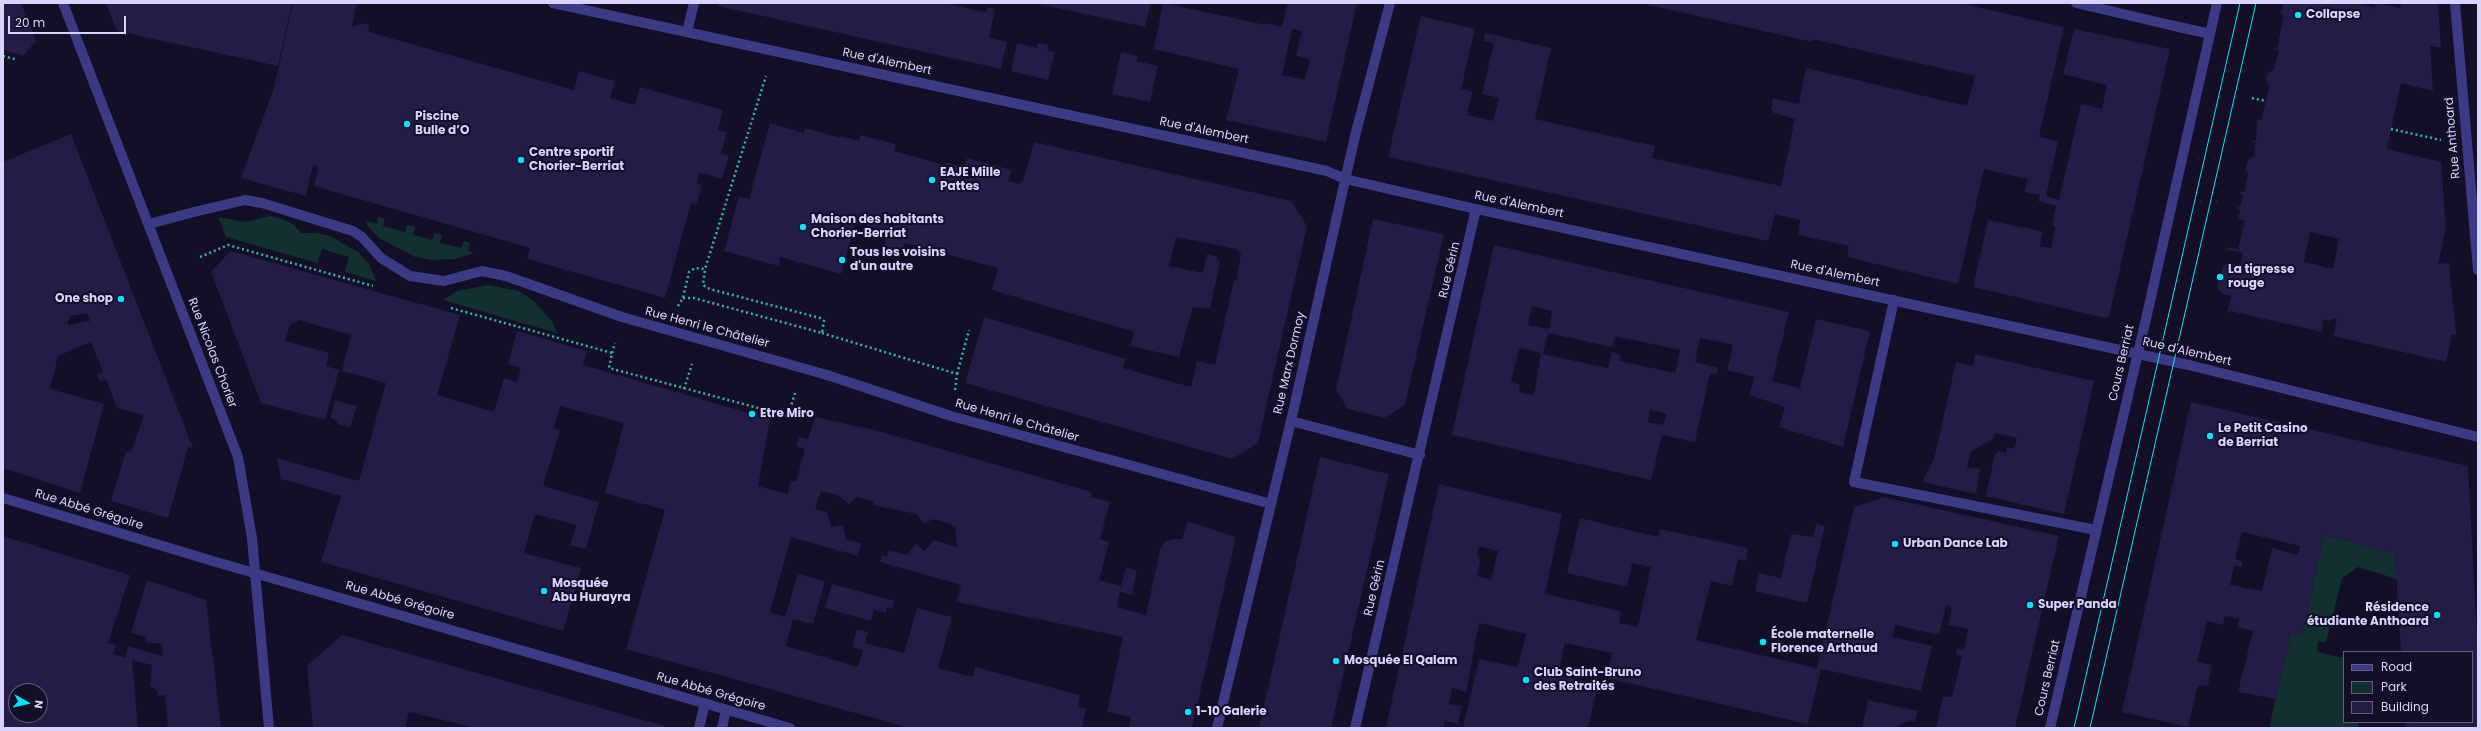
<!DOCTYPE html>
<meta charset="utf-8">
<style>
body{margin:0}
#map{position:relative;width:2481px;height:731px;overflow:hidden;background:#130f26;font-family:Poppins,sans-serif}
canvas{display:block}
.frame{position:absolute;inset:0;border:4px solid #d9d4ff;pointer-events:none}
.legend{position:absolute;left:2343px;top:651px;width:130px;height:72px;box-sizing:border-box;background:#130f26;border:1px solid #625e7d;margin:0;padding:5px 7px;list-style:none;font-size:12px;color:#d9d4ff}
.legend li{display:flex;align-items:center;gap:8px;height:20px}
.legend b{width:20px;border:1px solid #625e7d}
.north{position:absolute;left:8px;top:683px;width:40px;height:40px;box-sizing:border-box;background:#130f26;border:1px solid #625e7d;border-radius:50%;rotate:98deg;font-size:11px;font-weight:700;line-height:16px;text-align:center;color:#d9d4ff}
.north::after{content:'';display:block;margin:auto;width:14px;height:18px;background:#00e5ff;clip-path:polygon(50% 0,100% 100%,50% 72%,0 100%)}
.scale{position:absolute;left:8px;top:16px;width:118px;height:18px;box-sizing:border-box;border:2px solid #d9d4ff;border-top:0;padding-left:5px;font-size:12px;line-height:14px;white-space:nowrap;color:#d9d4ff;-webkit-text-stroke:3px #130f26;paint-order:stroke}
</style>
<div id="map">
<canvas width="2481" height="731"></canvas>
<div class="frame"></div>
<ul class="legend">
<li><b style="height:5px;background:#3d3a85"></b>Road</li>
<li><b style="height:11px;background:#12302f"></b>Park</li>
<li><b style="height:11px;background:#241b47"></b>Building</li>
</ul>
<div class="north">N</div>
<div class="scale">20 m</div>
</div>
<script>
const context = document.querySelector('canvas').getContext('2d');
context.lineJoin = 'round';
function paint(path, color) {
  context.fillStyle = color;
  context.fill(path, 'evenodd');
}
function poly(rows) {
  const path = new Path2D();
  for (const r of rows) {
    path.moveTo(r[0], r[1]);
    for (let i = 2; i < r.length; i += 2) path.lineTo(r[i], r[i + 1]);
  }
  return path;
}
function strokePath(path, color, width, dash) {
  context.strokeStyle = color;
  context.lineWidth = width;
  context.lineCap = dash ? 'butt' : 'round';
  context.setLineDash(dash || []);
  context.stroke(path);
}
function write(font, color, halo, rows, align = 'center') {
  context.font = font + ' Poppins,sans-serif';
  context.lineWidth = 4;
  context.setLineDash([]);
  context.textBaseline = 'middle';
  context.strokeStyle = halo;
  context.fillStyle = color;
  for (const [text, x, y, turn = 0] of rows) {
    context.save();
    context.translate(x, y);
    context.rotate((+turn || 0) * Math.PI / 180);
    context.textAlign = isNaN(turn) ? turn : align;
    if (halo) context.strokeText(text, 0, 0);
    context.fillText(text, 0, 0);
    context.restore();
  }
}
const green = poly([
 [270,216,283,219,294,225,301,233,316,233,330,236,358,252,369,264,376,281,345,272,349,257,322,249,317,263,226,237,218,217,245,222],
 [378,217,385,219,383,226,405,232,407,225,415,227,413,235,432,240,435,233,442,235,440,243,461,248,464,241,470,243,468,251,474,253,455,259,433,260,415,257,379,238,367,225,366,220,377,224],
 [488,285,519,291,536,303,552,321,557,333,443,300,457,291],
 [2324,535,2395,554,2397,579,2358,567,2342,578,2326,642,2318,641,2317,652,2344,658,2344,722,2363,722,2359,722,2358,728,2269,728,2291,632,2302,635]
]);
const building = poly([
 [3,3,21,3,36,41,23,56,3,50],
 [106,3,292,3,278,66,117,31],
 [293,3,357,3,352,27,365,23,369,26,369,32,574,90,579,71,615,81,610,98,635,105,640,87,723,110,718,130,727,132,721,153,729,156,722,179,699,172,697,184,702,185,697,204,691,203,665,298,527,259,530,248,314,186,318,166,313,165,306,196,241,178,274,88],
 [719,3,942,3,986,12,988,7,995,9,989,38,1007,42,1001,69,718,6],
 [1034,3,1151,3,1145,27],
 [1163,3,1266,25,1266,23,1282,27,1287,3,1357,3,1326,142,1226,120,1239,69,1154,49],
 [1292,29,1302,31,1296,56,1310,59,1305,80,1282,75],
 [1640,3,1960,3,2064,27,2039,137,2058,141,2046,196,2059,200,2081,104,2102,109,2107,85,2063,74,2074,29,2170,49,2109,317,2105,318,1973,287,1988,220,2041,231,2043,232,2040,246,2051,248,2055,228,2052,224,2056,206,2038,201,2040,195,2025,192,2028,179,1984,169,1958,284,1847,257,1849,246,1798,235,1800,220,1775,214,1768,241,1388,157,1421,16,1475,29,1461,89,1472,92,1467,115,1493,121,1499,98,1482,94,1494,43,1484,41,1485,33,1495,35,1551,48,1535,119,1655,146,1652,158,1781,186,1795,119,1774,113,1771,109,1773,98,1799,104,1806,68,1967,106,1975,76,1812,39,1812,42],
 [2284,3,2355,3,2373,7,2374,10,2376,3,2400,8,2402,3,2438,3,2441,48,2430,46,2433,91,2401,83,2387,149,2441,162,2446,228,2438,264,2449,263,2456,335,2452,334,2446,362,2333,336,2337,319,2332,318,2331,321,2324,319,2322,332,2230,311,2227,314,2231,295,2222,294,2217,288,2223,266,2228,263,2240,265,2243,253,2227,250,2227,247,2238,249,2245,220,2238,219,2240,210,2237,209,2237,207,2240,207,2243,195,2240,194,2241,191,2244,192,2248,173,2245,171,2248,160,2254,156,2255,143,2252,142,2252,140,2256,141,2257,119,2261,120,2266,101,2269,86,2266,81,2268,73,2274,69,2279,50,2273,49,2277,48,2284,15,2281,14],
 [2310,232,2339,239,2333,269,2304,262],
 [1017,43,1037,48,1038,43,1048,45,1047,50,1055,52,1048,80,1011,71],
 [1121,52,1138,56,1137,61,1158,66,1150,102,1112,94],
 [770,123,804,133,805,128,840,138,841,136,859,141,860,135,896,144,894,151,944,165,945,162,964,167,967,158,1012,170,1008,181,1020,184,1021,181,1023,181,1034,142,1291,201,1307,226,1258,443,1232,459,965,383,984,317,1126,359,1123,368,1191,387,1197,361,1215,365,1234,280,1236,281,1241,254,1237,249,1176,237,1169,266,1203,273,1207,254,1216,256,1220,263,1210,309,1193,307,1179,357,1130,346,1134,332,992,290,998,268,905,243,902,251,884,246,888,231,855,223,841,274,780,257,779,266,724,251,739,196,749,199],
 [71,134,193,448,188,447,168,518,111,501,126,451,131,452,144,415,117,408,106,379,100,382,97,374,103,372,91,342,58,356,50,389,104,404,80,493,3,468,3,162],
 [87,313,90,321,67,325,70,316],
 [1373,219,1444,234,1405,405,1384,418,1348,409,1336,390],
 [1494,245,1789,312,1772,381,1800,388,1816,319,1870,331,1843,447,1779,427,1785,407,1749,395,1755,377,1727,370,1733,345,1700,338,1695,362,1718,368,1717,374,1710,373,1695,442,1662,435,1651,480,1452,435],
 [1532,306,1552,311,1549,329,1528,325],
 [1548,333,1612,347,1615,336,1680,350,1675,373,1620,361,1621,355,1612,352,1608,368,1543,354],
 [1519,348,1541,353,1534,395,1519,392,1520,385,1511,382],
 [1650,410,1667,414,1663,425,1648,422],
 [230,251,460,315,437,395,494,412,504,378,517,382,521,368,508,364,517,331,587,351,583,365,770,419,758,486,788,494,790,481,796,482,805,449,796,446,799,437,808,439,815,417,874,430,1092,492,1091,497,1110,502,1100,539,1109,542,1099,580,1121,586,1126,567,1137,571,1132,595,1120,592,1117,607,1146,615,1160,549,1166,541,1173,539,1182,539,1188,521,1236,537,1192,728,1129,728,1131,717,1107,712,1123,637,956,602,961,585,880,562,882,555,887,556,889,550,907,555,916,544,924,551,934,540,957,547,955,527,951,526,951,524,933,519,924,524,916,514,873,505,874,502,856,497,849,504,837,495,821,491,815,509,827,512,831,527,843,525,846,540,861,543,858,556,791,537,770,612,785,617,798,574,825,581,813,624,793,619,786,646,858,667,863,650,852,647,857,629,868,632,865,643,904,653,917,608,952,617,938,668,973,677,975,667,1080,695,1078,707,1086,709,1082,728,909,728,626,649,665,510,605,493,624,423,560,406,554,428,560,430,543,486,599,502,586,549,570,545,576,525,535,514,524,553,581,568,563,631,321,562,341,496,281,479,277,458,359,481,386,383,342,371,351,335,299,320,290,325,285,341,329,353,326,366,339,370,325,420,261,403,211,272],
 [1975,354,2094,381,2064,514,1986,496,1995,454,1998,451,2006,453,2007,447,2014,449,2017,438,1995,433,1993,439,1971,451,1967,467,1980,469,1976,494,1922,482,1934,459,1956,362,1973,366],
 [335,400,357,406,350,427,337,424,338,421,330,418],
 [2191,402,2468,466,2478,656,2478,728,2406,728,2405,722,2472,722,2472,652,2401,652,2395,554,2324,535,2302,635,2291,632,2276,699,2238,692,2253,631,2237,627,2239,619,2225,616,2223,625,2207,621,2197,662,2212,665,2208,686,2198,685,2188,727,2122,712],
 [2242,532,2300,546,2298,555,2272,548,2262,591,2230,585,2234,566,2242,567,2242,561,2235,559],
 [1320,457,1389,474,1331,728,1259,728],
 [1439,484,1562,514,1545,594,1621,611,1619,623,1638,627,1651,567,1632,563,1627,587,1567,573,1580,518,1658,537,1660,529,1748,548,1746,561,1738,559,1732,586,1711,581,1696,640,1817,668,1854,507,1884,497,2059,536,2015,728,1936,728,1943,696,1952,697,1962,656,1956,654,1957,648,1964,650,1968,629,1948,625,1952,607,1946,605,1939,635,1895,625,1892,637,1932,646,1921,691,1821,669,1808,724,1606,678,1612,653,1565,643,1558,675,1598,684,1588,728,1463,728,1479,659,1518,667,1526,634,1479,623,1466,692,1452,688,1449,704,1462,706,1458,724,1445,721,1443,728,1386,728],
 [1479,546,1498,551,1491,580,1477,576,1480,560,1477,553],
 [1816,524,1825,526,1807,603,1755,591,1759,573,1781,578,1791,534,1813,537],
 [3,536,130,575,108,643,116,645,113,654,125,658,128,646,163,656,162,644,145,642,147,637,131,633,147,580,206,600,221,728,168,728,165,695,158,696,157,690,150,686,152,665,132,660,138,728,3,728],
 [16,691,40,691,40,715,16,715],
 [832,584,895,601,892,609,887,607,886,613,874,610,871,621,825,608],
 [342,635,527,687,672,728,476,728,409,712,405,728,313,728,307,666],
 [1868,700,1918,711,1915,721,1909,721,1898,725,1897,728,1862,728]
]);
const path = poly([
 [3,56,15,59],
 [2252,98,2266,101],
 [2391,129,2441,140],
 [200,257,228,245,373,286],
 [683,298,694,298,822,333,824,321,820,318,710,289,703,285,705,269],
 [678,306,683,298,689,272,695,268,705,269,766,76],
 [451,308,612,353,609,368,788,416,795,393],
 [822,333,957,374,955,390],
 [612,353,615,343],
 [957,374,969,330],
 [684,389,692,364]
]);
const service = poly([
 [2076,3,2170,25],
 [1894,300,1854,482,2096,530],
 [1291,421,1420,455],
 [699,728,705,703],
 [722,728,726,710],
 [1355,728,1476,209]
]);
const pedestrian = poly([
 [194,212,245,200,262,203,353,231,362,237,381,258,410,276,444,281,482,271,506,276,622,317,827,375]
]);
const minor = poly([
 [553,3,1327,171,1345,179,1476,209,2193,366,2478,437],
 [2455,3,2478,270],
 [2170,25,2210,34],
 [687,32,694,3],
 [149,224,194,212],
 [827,375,951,416,1271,504],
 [3,498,216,562,790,728],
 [1217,728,1291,421,1355,136,1390,3]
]);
const tertiary = poly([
 [63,3,238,457,252,538,269,728],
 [2050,728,2146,319,2217,3]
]);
const tram = poly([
 [2074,728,2240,3],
 [2090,728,2256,3]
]);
const markers = [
 [2298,15,4,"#00e5ff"],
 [407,124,4,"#00e5ff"],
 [521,160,4,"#00e5ff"],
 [932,180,4,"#00e5ff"],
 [803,227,4,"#00e5ff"],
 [842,260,4,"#00e5ff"],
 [2220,277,4,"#00e5ff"],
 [121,299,4,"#00e5ff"],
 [752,414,4,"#00e5ff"],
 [2210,436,4,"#00e5ff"],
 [1895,544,4,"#00e5ff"],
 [544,591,4,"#00e5ff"],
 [2030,605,4,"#00e5ff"],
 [2437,615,4,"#00e5ff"],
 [1763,642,4,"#00e5ff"],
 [1336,661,4,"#00e5ff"],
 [1526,680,4,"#00e5ff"],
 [1188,712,4,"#00e5ff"]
];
const poiNames = [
 ["Collapse",2306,15],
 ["Piscine",415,117],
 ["Bulle d’O",415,131],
 ["Centre sportif",529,153],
 ["Chorier-Berriat",529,167],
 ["EAJE Mille",940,173],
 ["Pattes",940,187],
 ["Maison des habitants",811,220],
 ["Chorier-Berriat",811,234],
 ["Tous les voisins",850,253],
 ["d'un autre",850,267],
 ["La tigresse",2228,270],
 ["rouge",2228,284],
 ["One shop",113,299,"right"],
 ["Etre Miro",760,414],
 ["Le Petit Casino",2218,429],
 ["de Berriat",2218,443],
 ["Urban Dance Lab",1903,544],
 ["Mosquée",552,584],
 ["Abu Hurayra",552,598],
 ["Super Panda",2038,605],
 ["Résidence",2429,608,"right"],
 ["étudiante Anthoard",2429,622,"right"],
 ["École maternelle",1771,635],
 ["Florence Arthaud",1771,649],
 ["Mosquée El Qalam",1344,661],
 ["Club Saint-Bruno",1534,673],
 ["des Retraités",1534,687],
 ["1-10 Galerie",1196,712]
];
const streetNames = [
 ["Rue d'Alembert",887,62,12],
 ["Rue d'Alembert",1204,131,12],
 ["Rue Anthoard",2453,138,-95],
 ["Rue d'Alembert",1519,205,12],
 ["Rue Gérin",1450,270,-77],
 ["Rue d'Alembert",1835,274,12],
 ["Rue Henri le Châtelier",707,328,15],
 ["Rue d'Alembert",2187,352,13],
 ["Rue Nicolas Chorier",212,353,69],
 ["Rue Marx Dormoy",1290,363,-77],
 ["Cours Berriat",2122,363,-77],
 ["Rue Henri le Châtelier",1017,421,16],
 ["Rue Abbé Grégoire",89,510,17],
 ["Rue Gérin",1375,588,-77],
 ["Rue Abbé Grégoire",400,601,16],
 ["Cours Berriat",2048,678,-77],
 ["Rue Abbé Grégoire",711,692,16]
];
paint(green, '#12302f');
paint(building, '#241b47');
strokePath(path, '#2fb8b0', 2.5, [2, 3]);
strokePath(service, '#3d3a85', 10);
strokePath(pedestrian, '#3d3a85', 10);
strokePath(minor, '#3d3a85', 10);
strokePath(tertiary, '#3d3a85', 10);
strokePath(tram, '#00e5ff', 1);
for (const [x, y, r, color] of markers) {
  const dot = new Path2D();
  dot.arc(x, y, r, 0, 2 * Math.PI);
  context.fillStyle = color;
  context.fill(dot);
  strokePath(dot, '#130f26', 1.5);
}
write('bold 12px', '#d9d4ff', '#130f26', poiNames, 'left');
write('12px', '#d9d4ff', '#130f26', streetNames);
</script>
